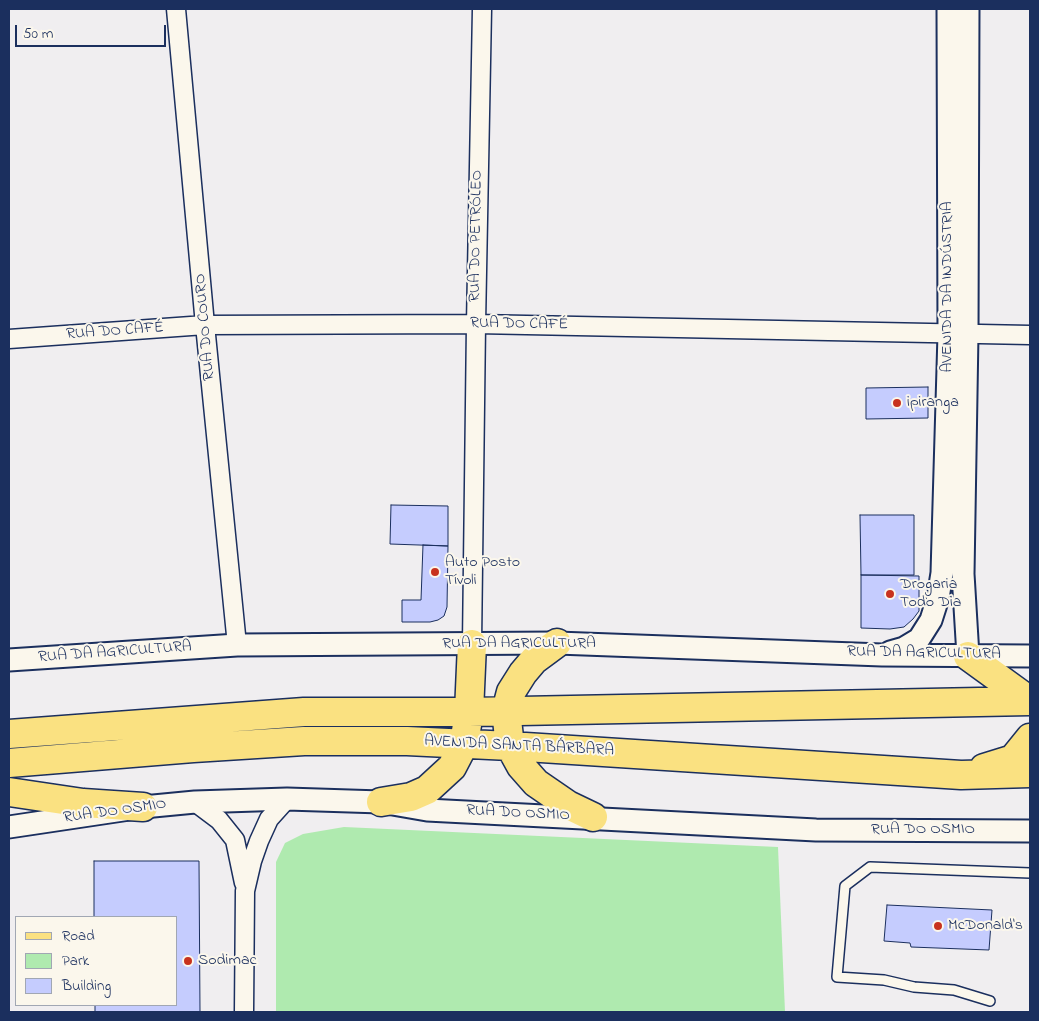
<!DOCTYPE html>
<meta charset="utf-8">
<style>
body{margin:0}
#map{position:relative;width:1039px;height:1021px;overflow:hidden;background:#f0eef0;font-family:"Indie Flower",sans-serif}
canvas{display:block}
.frame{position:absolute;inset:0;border:10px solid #1b2f5e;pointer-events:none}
.legend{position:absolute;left:15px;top:916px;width:162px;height:90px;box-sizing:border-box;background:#fbf7ec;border:1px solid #a1a7b3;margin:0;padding:6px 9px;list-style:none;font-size:15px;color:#1b2f5e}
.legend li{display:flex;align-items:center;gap:10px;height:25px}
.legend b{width:25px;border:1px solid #a1a7b3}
.scale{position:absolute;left:15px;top:25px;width:151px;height:22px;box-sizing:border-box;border:2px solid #1b2f5e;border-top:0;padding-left:6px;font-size:15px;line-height:18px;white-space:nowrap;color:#1b2f5e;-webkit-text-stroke:4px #fbf7ec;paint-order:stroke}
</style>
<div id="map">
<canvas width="1039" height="1021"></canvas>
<div class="frame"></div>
<ul class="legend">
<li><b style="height:6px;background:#fae181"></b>Road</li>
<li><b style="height:14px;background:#afeaaf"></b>Park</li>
<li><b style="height:14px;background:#c5ccfe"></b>Building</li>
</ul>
<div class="scale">50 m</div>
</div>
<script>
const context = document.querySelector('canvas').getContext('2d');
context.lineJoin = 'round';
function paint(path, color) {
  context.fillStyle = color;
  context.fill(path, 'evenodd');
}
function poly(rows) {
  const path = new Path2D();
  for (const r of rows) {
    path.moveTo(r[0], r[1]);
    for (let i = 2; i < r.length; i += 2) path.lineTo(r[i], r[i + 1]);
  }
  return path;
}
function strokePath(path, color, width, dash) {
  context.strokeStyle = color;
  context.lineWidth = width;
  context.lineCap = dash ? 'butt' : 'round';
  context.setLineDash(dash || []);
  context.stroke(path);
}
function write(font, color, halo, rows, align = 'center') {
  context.font = font + ' "Indie Flower",sans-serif';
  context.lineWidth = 4;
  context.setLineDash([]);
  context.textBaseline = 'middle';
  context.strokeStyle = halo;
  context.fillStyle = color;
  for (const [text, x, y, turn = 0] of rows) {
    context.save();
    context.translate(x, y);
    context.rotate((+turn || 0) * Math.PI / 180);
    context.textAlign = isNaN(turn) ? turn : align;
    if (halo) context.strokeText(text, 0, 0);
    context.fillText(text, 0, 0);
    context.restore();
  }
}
const green = poly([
 [344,827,778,847,785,1012,276,1012,276,862,285,843,303,834]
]);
const building = poly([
 [928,387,928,418,866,419,866,388,928,387],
 [391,505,448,506,448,546,390,544,391,505],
 [860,515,914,515,914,575,861,575,860,515],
 [423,545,448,546,447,607,444,616,438,620,430,622,402,622,402,600,421,600,423,545],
 [861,575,919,576,919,611,913,619,904,627,890,629,861,628,861,575],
 [94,861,199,861,200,1012,95,1012,95,1005,176,1005,176,917,94,917,94,861],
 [887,905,992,910,989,950,911,947,910,943,884,941,887,905]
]);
const service = poly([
 [990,1001,954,990,914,987,884,980,837,977,845,886,870,867,1030,873]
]);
const minor = poly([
 [176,9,205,325,237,645],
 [9,339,205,325,476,324,1030,335],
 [472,644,476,324,482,9],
 [195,802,219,820,235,840,244,883],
 [244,1012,245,891,252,861,259,841,269,819,287,799]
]);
const tertiary = poly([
 [968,9,967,334,963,574,968,656],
 [890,652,904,648,919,639,931,620,938,598,942,573,949,334,948,9],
 [9,660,237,645,557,643,882,655,1030,656],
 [9,827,143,807,195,802,287,799,381,802,427,810,816,830,1030,831]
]);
const primary = poly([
 [557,643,534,660,523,673,511,692,506,711,510,746,521,766,536,783,568,805,593,817],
 [968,656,1030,701],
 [9,734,304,712,469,712,1030,701],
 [9,763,193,748,304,741,407,741,510,746,961,775,1030,773],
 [984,768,1013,759,1030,738],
 [9,792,83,803,143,807],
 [381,802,411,797,427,790,452,767,464,744,469,712,472,644]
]);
const markers = [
 [897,403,5,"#c8321e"],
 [435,572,5,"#c8321e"],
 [890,594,5,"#c8321e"],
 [938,926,5,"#c8321e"],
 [188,961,5,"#c8321e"]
];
const streetNames = [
 ["RUA DO PETRÓLEO",477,236,-89],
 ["AVENIDA DA INDÚSTRIA",948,287,-90],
 ["RUA DO CAFÉ",519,325,1],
 ["RUA DO COURO",206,327,-95],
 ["RUA DO CAFÉ",115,332,-4],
 ["RUA DA AGRICULTURA",519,644],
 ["RUA DA AGRICULTURA",115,653,-4],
 ["RUA DA AGRICULTURA",924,654,1],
 ["AVENIDA SANTA BÁRBARA",519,747,3],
 ["RUA DO OSMIO",115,812,-8],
 ["RUA DO OSMIO",518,814,3],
 ["RUA DO OSMIO",923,830]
];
const poiNames = [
 ["ipiranga",907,403],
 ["Auto Posto",445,563],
 ["Tívoli",445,581],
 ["Drogaria",900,585],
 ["Todo Dia",900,603],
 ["McDonald's",948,926],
 ["Sodimac",198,961]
];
paint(green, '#afeaaf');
paint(building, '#c5ccfe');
strokePath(building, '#1b2f5e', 1);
strokePath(service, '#1b2f5e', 12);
strokePath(minor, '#1b2f5e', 21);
strokePath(tertiary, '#1b2f5e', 25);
strokePath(primary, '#1b2f5e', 31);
strokePath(service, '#fbf7ec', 9);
strokePath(minor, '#fbf7ec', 18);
strokePath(tertiary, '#fbf7ec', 21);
strokePath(primary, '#fae181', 28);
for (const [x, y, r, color] of markers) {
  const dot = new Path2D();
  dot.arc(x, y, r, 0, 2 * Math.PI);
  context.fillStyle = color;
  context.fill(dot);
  strokePath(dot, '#fbf7ec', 2);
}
write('16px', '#1b2f5e', '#fbf7ec', streetNames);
write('16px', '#1b2f5e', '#fbf7ec', poiNames, 'left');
</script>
